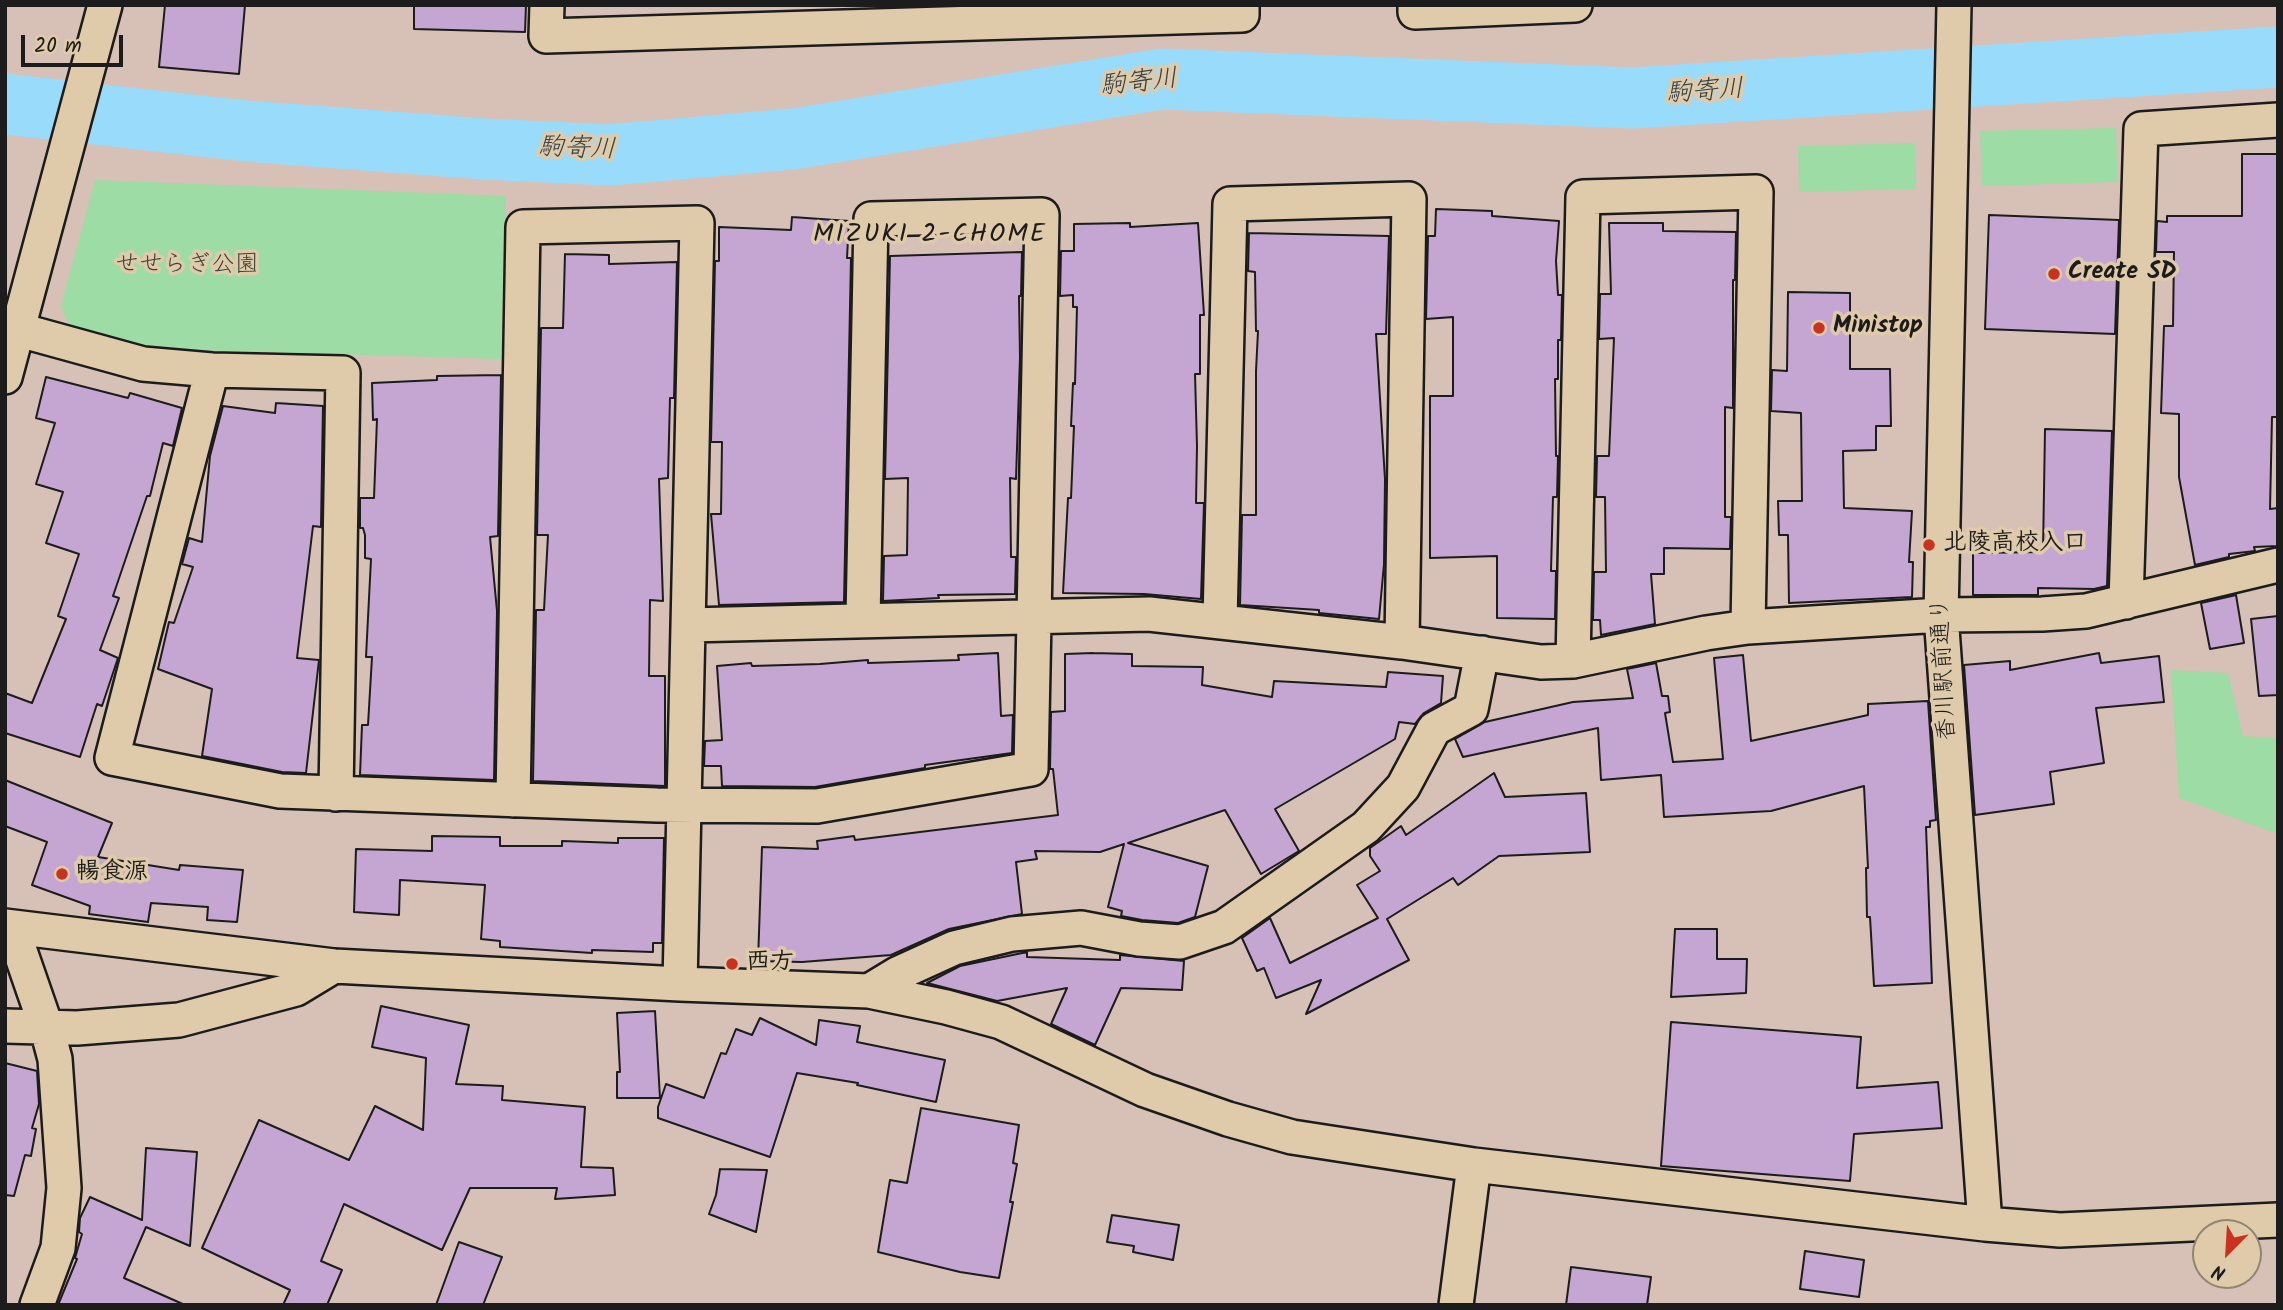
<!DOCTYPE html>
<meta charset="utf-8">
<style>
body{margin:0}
#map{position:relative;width:2283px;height:1310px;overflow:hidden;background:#d7c0b6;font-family:Kalam,sans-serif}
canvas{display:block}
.frame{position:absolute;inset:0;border:7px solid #1c1c1c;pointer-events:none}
.north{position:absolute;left:2192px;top:1219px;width:70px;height:70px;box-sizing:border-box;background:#dfcbaa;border:2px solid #918571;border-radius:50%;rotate:204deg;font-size:19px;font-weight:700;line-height:28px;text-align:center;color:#1c1c1c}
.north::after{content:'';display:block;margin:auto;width:24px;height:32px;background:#c8321e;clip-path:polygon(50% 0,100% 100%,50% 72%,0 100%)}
.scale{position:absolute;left:21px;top:35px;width:102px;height:32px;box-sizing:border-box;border:4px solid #1c1c1c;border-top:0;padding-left:9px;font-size:21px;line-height:24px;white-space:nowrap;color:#1c1c1c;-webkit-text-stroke:5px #dfcbaa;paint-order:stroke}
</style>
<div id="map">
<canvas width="2283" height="1310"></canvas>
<div class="frame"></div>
<div class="north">N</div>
<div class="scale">20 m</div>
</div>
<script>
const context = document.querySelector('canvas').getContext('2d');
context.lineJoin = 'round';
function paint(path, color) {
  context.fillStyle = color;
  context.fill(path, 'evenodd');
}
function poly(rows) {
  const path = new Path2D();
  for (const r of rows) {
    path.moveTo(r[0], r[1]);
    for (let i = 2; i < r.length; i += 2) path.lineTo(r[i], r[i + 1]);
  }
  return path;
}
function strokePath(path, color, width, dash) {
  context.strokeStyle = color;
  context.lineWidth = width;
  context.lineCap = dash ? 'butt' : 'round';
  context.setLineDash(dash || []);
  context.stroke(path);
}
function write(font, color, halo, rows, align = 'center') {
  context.font = font + ' Kalam,"Klee One",sans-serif';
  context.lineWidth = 7;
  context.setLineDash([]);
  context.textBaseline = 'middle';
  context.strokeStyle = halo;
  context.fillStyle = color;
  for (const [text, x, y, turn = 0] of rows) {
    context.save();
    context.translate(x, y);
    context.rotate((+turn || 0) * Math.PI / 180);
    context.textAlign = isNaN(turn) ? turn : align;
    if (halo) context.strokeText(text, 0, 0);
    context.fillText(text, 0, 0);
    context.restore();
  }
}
const green = poly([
 [2116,128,2118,182,1982,186,1980,131],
 [1915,143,1916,189,1799,192,1798,146],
 [95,180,506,196,501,359,159,349,69,326,61,306],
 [2171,670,2228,673,2243,736,2278,738,2278,834,2179,798]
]);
const river = poly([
 [5,104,246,131,484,149,609,155,793,139,1162,79,1632,98,2278,57]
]);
const building = poly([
 [165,5,245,5,239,74,159,67,165,5],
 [414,5,526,5,525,32,414,29,414,5],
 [2242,154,2278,154,2278,417,2272,417,2270,509,2278,508,2278,546,2254,547,2255,551,2229,554,2229,557,2195,565,2179,477,2179,414,2161,413,2164,326,2173,326,2174,252,2156,252,2157,221,2167,222,2167,216,2242,216,2242,154],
 [1436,209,1492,211,1492,216,1559,221,1556,261,1558,295,1562,295,1561,340,1558,340,1558,379,1555,379,1556,456,1558,456,1557,497,1553,497,1551,571,1556,571,1555,619,1497,618,1497,556,1430,558,1430,396,1453,396,1453,317,1426,319,1428,236,1435,236,1436,209],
 [1989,215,2119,220,2115,334,1985,329,1989,215],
 [792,217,849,221,847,258,851,258,844,602,719,605,711,514,721,514,722,442,711,442,715,261,719,261,719,227,791,230,792,217],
 [1130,223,1130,227,1198,223,1204,315,1200,315,1200,374,1195,374,1197,446,1196,503,1204,503,1201,599,1144,594,1063,593,1068,498,1071,498,1074,426,1071,426,1073,383,1075,384,1077,307,1073,307,1073,295,1060,296,1061,251,1074,251,1074,224,1130,223],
 [1609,223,1663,223,1663,231,1736,232,1735,280,1733,280,1733,408,1725,407,1725,517,1731,517,1730,549,1664,548,1664,574,1651,574,1655,624,1601,635,1600,620,1593,620,1594,572,1606,572,1605,497,1596,497,1597,456,1609,456,1614,338,1599,339,1600,294,1611,294,1609,223],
 [1249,233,1389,236,1386,334,1376,334,1385,479,1384,564,1379,619,1319,613,1319,610,1240,605,1242,515,1256,515,1256,371,1258,331,1256,331,1255,272,1248,271,1249,233],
 [1022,252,1021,296,1019,296,1020,357,1016,479,1010,478,1011,557,1016,557,1015,594,938,595,939,598,883,601,884,556,907,555,908,478,885,479,890,256,1022,252],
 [565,254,609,255,609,264,677,262,674,398,670,398,668,478,659,479,663,601,650,600,649,676,665,676,665,786,533,781,536,610,544,610,548,535,537,535,541,328,563,328,565,254],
 [1788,292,1850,293,1850,369,1890,369,1891,426,1876,426,1876,450,1843,451,1844,508,1912,511,1909,562,1913,562,1912,597,1789,603,1788,535,1779,535,1778,501,1802,501,1801,413,1771,411,1772,370,1787,371,1788,292],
 [501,375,498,536,490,537,497,611,494,780,360,775,362,725,368,725,372,657,366,657,371,559,365,558,365,535,363,528,360,528,360,498,374,498,377,419,373,420,372,383,437,380,437,376,501,375],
 [46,377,128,398,130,393,182,408,173,446,163,443,150,496,147,496,113,596,119,598,100,650,118,658,102,706,97,704,80,757,5,733,5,693,32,703,66,619,58,616,79,554,46,543,63,492,36,484,55,423,36,418,46,377],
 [276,403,323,406,321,527,313,526,297,658,319,660,306,773,282,772,202,756,212,689,158,669,169,622,174,623,193,567,182,564,189,538,202,542,210,456,223,406,275,413,276,403],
 [2045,429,2112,431,2107,586,2094,589,2038,588,2038,595,1973,595,1973,553,2043,552,2045,429],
 [2236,595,2244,643,2210,649,2201,603,2236,595],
 [2278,616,2278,695,2259,696,2251,619,2278,616],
 [998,653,1001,716,1013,715,1012,753,925,765,925,768,815,787,722,786,721,766,704,766,705,741,722,740,717,666,751,663,752,666,820,664,868,660,868,663,959,660,958,655,998,653],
 [1093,653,1132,654,1132,666,1203,667,1202,685,1272,697,1274,681,1386,687,1388,672,1443,676,1441,703,1424,713,1415,724,1399,722,1395,739,1275,809,1299,851,1261,874,1225,810,1128,843,1208,866,1195,917,1178,923,1142,920,1121,916,1122,911,1108,907,1124,844,1100,852,1035,851,1037,859,1016,862,1022,914,949,929,891,955,802,962,758,961,762,847,818,849,817,841,854,836,855,840,1058,815,1053,769,1050,769,1051,712,1065,711,1065,654,1093,653],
 [2099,653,2101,663,2159,656,2164,702,2096,708,2104,763,2050,772,2054,804,1975,815,1964,665,2010,661,2010,670,2099,653],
 [1743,655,1751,741,1868,715,1868,704,1928,701,1936,820,1930,821,1930,827,1926,827,1932,983,1874,986,1870,917,1867,917,1866,868,1868,868,1864,786,1771,811,1664,817,1661,775,1601,780,1598,728,1463,757,1455,739,1485,722,1573,702,1633,698,1627,669,1656,663,1662,696,1668,696,1670,712,1665,713,1673,762,1723,759,1714,658,1743,655],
 [1494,773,1505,797,1586,793,1590,852,1499,856,1458,885,1453,878,1387,919,1409,960,1306,1014,1321,980,1276,998,1264,968,1257,971,1242,938,1270,918,1290,963,1378,918,1357,885,1380,871,1370,856,1370,848,1401,826,1406,835,1494,773],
 [5,780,112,823,98,857,179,870,180,865,243,870,237,922,207,920,208,907,151,903,148,922,89,914,90,906,32,885,47,842,5,826,5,780],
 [432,836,500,837,500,846,562,846,562,841,618,843,618,838,664,838,662,943,653,943,653,952,592,950,592,953,500,947,500,941,481,939,485,885,400,880,399,915,354,912,356,849,432,851,432,836],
 [1675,929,1717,929,1717,959,1747,959,1746,993,1671,997,1675,929],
 [1027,952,1027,957,1120,960,1120,955,1184,961,1182,990,1121,988,1095,1045,1051,1024,1067,988,997,1001,927,983,960,966,1027,952],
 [381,1006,469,1025,456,1084,503,1086,502,1100,585,1107,581,1167,613,1168,615,1195,555,1199,557,1188,470,1188,442,1250,344,1204,321,1261,342,1270,327,1305,283,1305,290,1290,202,1248,259,1120,349,1160,375,1106,423,1130,426,1058,372,1047,381,1006],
 [655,1011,660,1098,617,1098,617,1072,620,1072,617,1013,655,1011],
 [760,1018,816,1045,819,1020,860,1026,857,1042,945,1060,936,1102,857,1085,858,1083,797,1073,770,1157,658,1118,658,1107,666,1084,704,1098,721,1053,726,1054,736,1029,752,1035,760,1018],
 [1671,1022,1861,1037,1857,1088,1938,1082,1942,1128,1854,1134,1850,1181,1661,1166,1671,1022],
 [5,1063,37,1071,39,1104,32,1128,36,1129,31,1156,25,1155,14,1196,5,1195,5,1063],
 [921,1108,1019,1125,1013,1163,1017,1164,1010,1202,1013,1202,999,1278,960,1272,878,1252,890,1180,907,1183,921,1108],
 [146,1148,197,1152,190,1246,146,1227,124,1278,185,1305,58,1305,77,1259,75,1258,82,1234,79,1232,80,1218,90,1197,142,1220,146,1148],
 [720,1169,767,1170,756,1232,709,1214,716,1195,720,1169],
 [1112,1215,1179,1225,1173,1260,1133,1252,1134,1246,1107,1242,1112,1215],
 [459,1242,502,1257,483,1305,436,1305,459,1242],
 [1805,1251,1864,1260,1859,1297,1800,1289,1805,1251],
 [1571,1267,1651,1277,1647,1305,1566,1305,1571,1267]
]);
const minor = poly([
 [547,5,546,36,1242,15,1242,5],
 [1415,5,1415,12,1575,5],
 [1954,5,1941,615,1985,1224],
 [5,326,143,364,212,370,343,373,336,794],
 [212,370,112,758,280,791,657,805,817,806,1031,769,1042,215,871,219,863,620],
 [5,377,105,5],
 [2126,602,2141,129,2278,120],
 [1220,621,1230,204,1409,199,1402,642],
 [688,625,1149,614,1402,642,1541,662,1573,661,1706,633,1748,627,1941,615,2042,614,2086,611,2278,565],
 [1573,661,1583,197,1756,192,1748,627],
 [513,800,523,227,697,223,680,984],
 [5,926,334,966,680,984,869,991,946,1007,1001,1022,1145,1090,1228,1119,1292,1137,1474,1165,1985,1224,2060,1230,2278,1220],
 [12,928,47,1029,55,1059,64,1188,58,1248,37,1305],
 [869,991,897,974,954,948,1012,934,1081,928,1139,939,1180,942,1224,927,1366,827,1403,787,1434,729,1471,709,1482,653],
 [5,1026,77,1028,179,1020,296,989,334,966],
 [1456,1305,1474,1165]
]);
const markers = [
 [2054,274,7,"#c8321e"],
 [1819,328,7,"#c8321e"],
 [1929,545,7,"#c8321e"],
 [62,874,7,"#c8321e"],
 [732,964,7,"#c8321e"]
];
const parkNames = [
 ["せせらぎ公園",187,267]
];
const poiNames = [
 ["Create SD",2068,274],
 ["Ministop",1833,328],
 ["北陵高校入口",1943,545],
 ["暢食源",76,874],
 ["西方",746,964]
];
const streetNames = [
 ["香川駅前通り",1946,669,-93]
];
const waterNames = [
 ["駒寄川",1139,85,-6],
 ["駒寄川",1705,94,-4],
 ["駒寄川",577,151,2]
];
const neighbourhoodNames = [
 ["MIZUKI 2-CHOME",930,237]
];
paint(green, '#9ddca4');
strokePath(river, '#99dbfb', 61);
paint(building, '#c5a5d1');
strokePath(building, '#1c1c1c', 2);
strokePath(minor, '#1c1c1c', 38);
strokePath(minor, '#dfcbaa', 33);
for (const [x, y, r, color] of markers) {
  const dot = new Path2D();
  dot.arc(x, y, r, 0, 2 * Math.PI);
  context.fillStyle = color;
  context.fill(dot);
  strokePath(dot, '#dfcbaa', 2.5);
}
write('24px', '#364237', '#dfcbaa', parkNames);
write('bold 24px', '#1c1c1c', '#dfcbaa', poiNames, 'left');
write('24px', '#1c1c1c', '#dfcbaa', streetNames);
write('italic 26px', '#354249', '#dfcbaa', waterNames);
context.letterSpacing = '2px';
write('26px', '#1c1c1c', '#dfcbaa', neighbourhoodNames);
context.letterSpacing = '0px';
</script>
